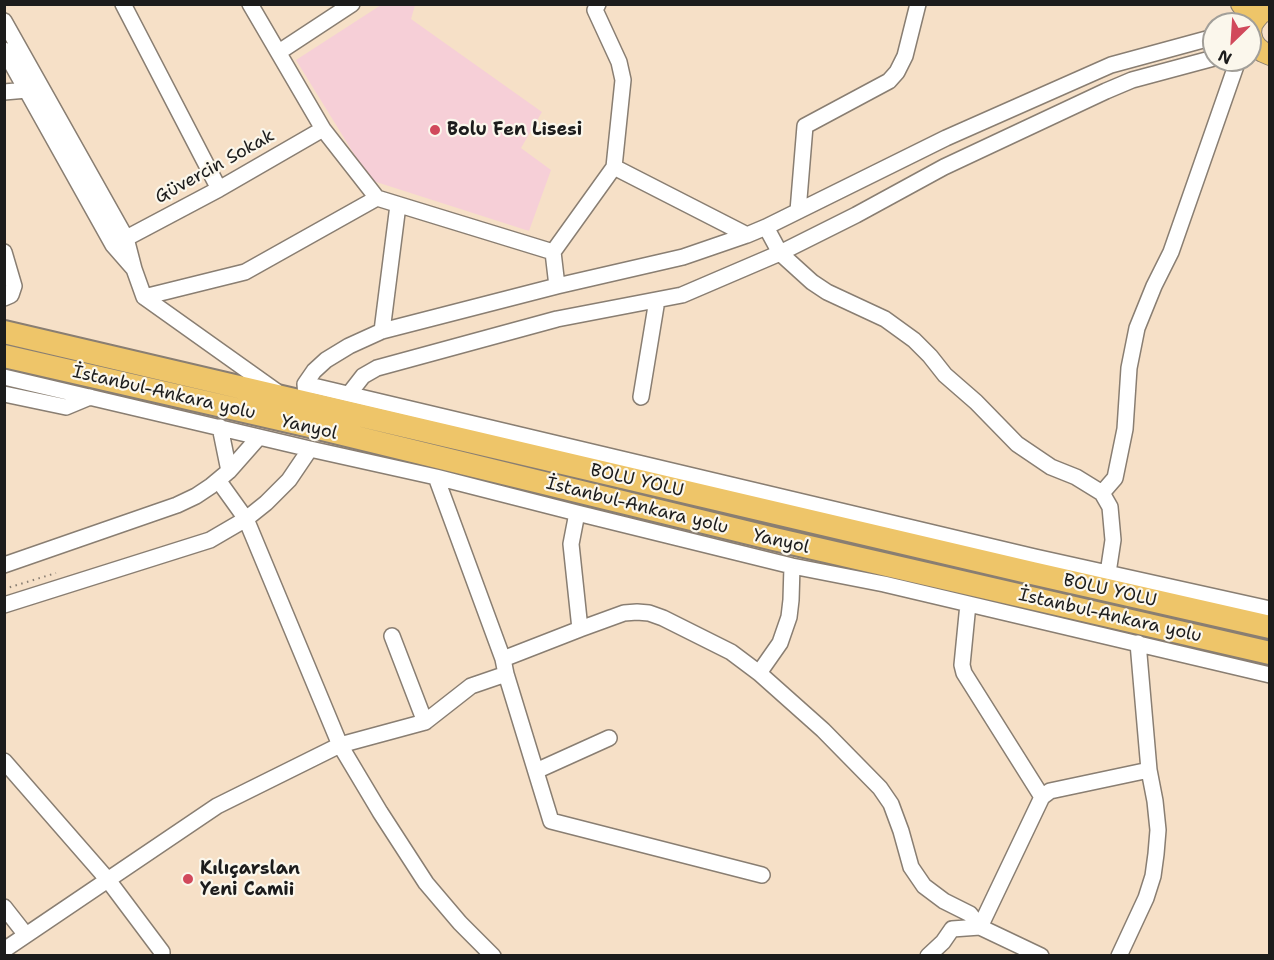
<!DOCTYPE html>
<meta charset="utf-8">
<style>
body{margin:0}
#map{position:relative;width:1274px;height:960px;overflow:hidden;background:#f6e0c7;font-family:"Shantell Sans",sans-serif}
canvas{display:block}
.frame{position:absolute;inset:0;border:6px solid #1c1c1c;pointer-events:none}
.north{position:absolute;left:1202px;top:12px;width:60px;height:60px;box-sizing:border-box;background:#fbf7ec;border:2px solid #a29f99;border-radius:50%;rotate:205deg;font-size:16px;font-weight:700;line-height:24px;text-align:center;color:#1c1c1c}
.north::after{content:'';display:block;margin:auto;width:21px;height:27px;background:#d1495b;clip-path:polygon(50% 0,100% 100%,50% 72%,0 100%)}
</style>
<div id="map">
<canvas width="1274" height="960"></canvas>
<div class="frame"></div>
<div class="north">N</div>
</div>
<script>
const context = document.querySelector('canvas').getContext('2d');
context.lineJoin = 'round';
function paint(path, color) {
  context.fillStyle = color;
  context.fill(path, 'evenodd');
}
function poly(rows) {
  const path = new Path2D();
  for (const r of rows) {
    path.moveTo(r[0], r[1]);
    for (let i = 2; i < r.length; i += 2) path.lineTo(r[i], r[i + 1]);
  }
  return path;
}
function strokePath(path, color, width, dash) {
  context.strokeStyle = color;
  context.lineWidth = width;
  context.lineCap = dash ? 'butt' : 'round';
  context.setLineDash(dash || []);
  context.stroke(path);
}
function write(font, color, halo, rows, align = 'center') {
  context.font = font + ' "Shantell Sans",sans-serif';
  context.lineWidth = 4.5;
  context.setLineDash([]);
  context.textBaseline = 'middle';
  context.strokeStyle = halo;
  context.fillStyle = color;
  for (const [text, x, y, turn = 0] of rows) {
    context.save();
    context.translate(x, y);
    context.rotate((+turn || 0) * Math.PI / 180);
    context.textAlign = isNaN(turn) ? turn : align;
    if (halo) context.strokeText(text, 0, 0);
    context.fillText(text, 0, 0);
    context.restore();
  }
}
const built = poly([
 [381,5,415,5,411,19,542,112,521,148,551,170,529,231,370,180,296,60]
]);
const path = poly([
 [4,589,56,573]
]);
const minor = poly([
 [123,4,219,189],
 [250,4,323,129,377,198],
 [598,4,595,10,619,62,623,80,614,167,747,235],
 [4,21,126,238,134,269,113,245,4,50],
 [279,52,352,4],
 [4,92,27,90],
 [798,211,805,126,889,81,897,72,905,56,918,4],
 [766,227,780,253,812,282,827,292,885,319,914,340,930,356,945,375,976,402,1017,444,1051,467,1076,477,1102,493,1110,507,1113,540,1108,573],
 [119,242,219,189,323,129],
 [4,252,14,286,11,295,4,298],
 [134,269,144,297,276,391],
 [557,286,553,252,614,167],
 [144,297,245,272,377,198,553,252],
 [382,331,398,205],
 [4,377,310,449,436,477,577,513,792,566,884,584,1270,675],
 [305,384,314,371,326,360,349,346,382,331,557,286,683,257,747,235,766,227,946,138,1111,65,1214,37],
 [4,394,66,407,90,397],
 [349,394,363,376,377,368,557,319,682,295,780,253,856,215,944,167,1106,91,1132,80,1214,58],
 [641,397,657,300],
 [307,409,305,384,1035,557,1270,609],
 [220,427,229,471],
 [436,477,503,659,580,629],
 [218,480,246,519,340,745,380,812,426,883,460,923,493,956],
 [1102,493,1115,478,1125,429,1129,368,1137,328,1154,286,1171,252,1238,60],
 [577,513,571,544,580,629,624,613,637,612,649,613,663,618,731,652,759,673,823,730,880,788,891,804,901,831,911,867,924,886,944,901,970,914,980,927,1041,956],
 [4,565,177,505,196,496,211,486,229,471,259,437],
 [968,604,962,665,964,673,1042,797,1050,791,1149,770,1138,643],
 [4,605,210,540,246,519,266,503,289,480,310,449],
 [392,636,425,722],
 [759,673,780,643,789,617,791,600,792,566],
 [506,674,551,821,762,875],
 [4,761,108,880,162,952,162,956],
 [536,771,609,738],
 [4,907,26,935],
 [4,950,217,806,340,745,425,722,471,686,506,674,503,659],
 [928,956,943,942,952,929,980,927,1042,797],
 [1119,956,1146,898,1153,876,1156,854,1158,830,1155,801,1149,770]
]);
const major = poly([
 [1241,4,1254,21],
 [1270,10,1261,13,1256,19,1252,25,1251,33,1253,41,1257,47,1263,52,1270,55]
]);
const highway = poly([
 [4,332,1032,573,1270,627],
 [4,356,310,426,774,539,1270,653]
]);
const markers = [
 [435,130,6,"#d1495b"],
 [188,879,6,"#d1495b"]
];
const poiNames = [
 ["Bolu Fen Lisesi",447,130],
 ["Kılıçarslan",200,869],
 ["Yeni Camii",200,890]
];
const streetNames = [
 ["Güvercin Sokak",215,167,-29],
 ["İstanbul-Ankara yolu",164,393,13],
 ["Yanyol",309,428,13],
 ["BOLU YOLU",637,481,13],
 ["İstanbul-Ankara yolu",637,506,14],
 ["Yanyol",781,542,13],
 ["BOLU YOLU",1110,591,13],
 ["İstanbul-Ankara yolu",1110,616,13]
];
paint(built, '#f6cfd7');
strokePath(minor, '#897e72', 18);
strokePath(major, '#897e72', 22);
strokePath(highway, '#897e72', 26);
strokePath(path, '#897e72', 2, [1.5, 4.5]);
strokePath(minor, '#fff', 15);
strokePath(major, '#eec569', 20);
strokePath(highway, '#eec569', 22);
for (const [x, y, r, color] of markers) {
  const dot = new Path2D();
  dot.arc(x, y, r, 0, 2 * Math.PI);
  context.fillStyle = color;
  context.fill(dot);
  strokePath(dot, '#fbf7ec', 2);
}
write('bold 18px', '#1c1c1c', '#fbf7ec', poiNames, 'left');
write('18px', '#1c1c1c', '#fbf7ec', streetNames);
</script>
